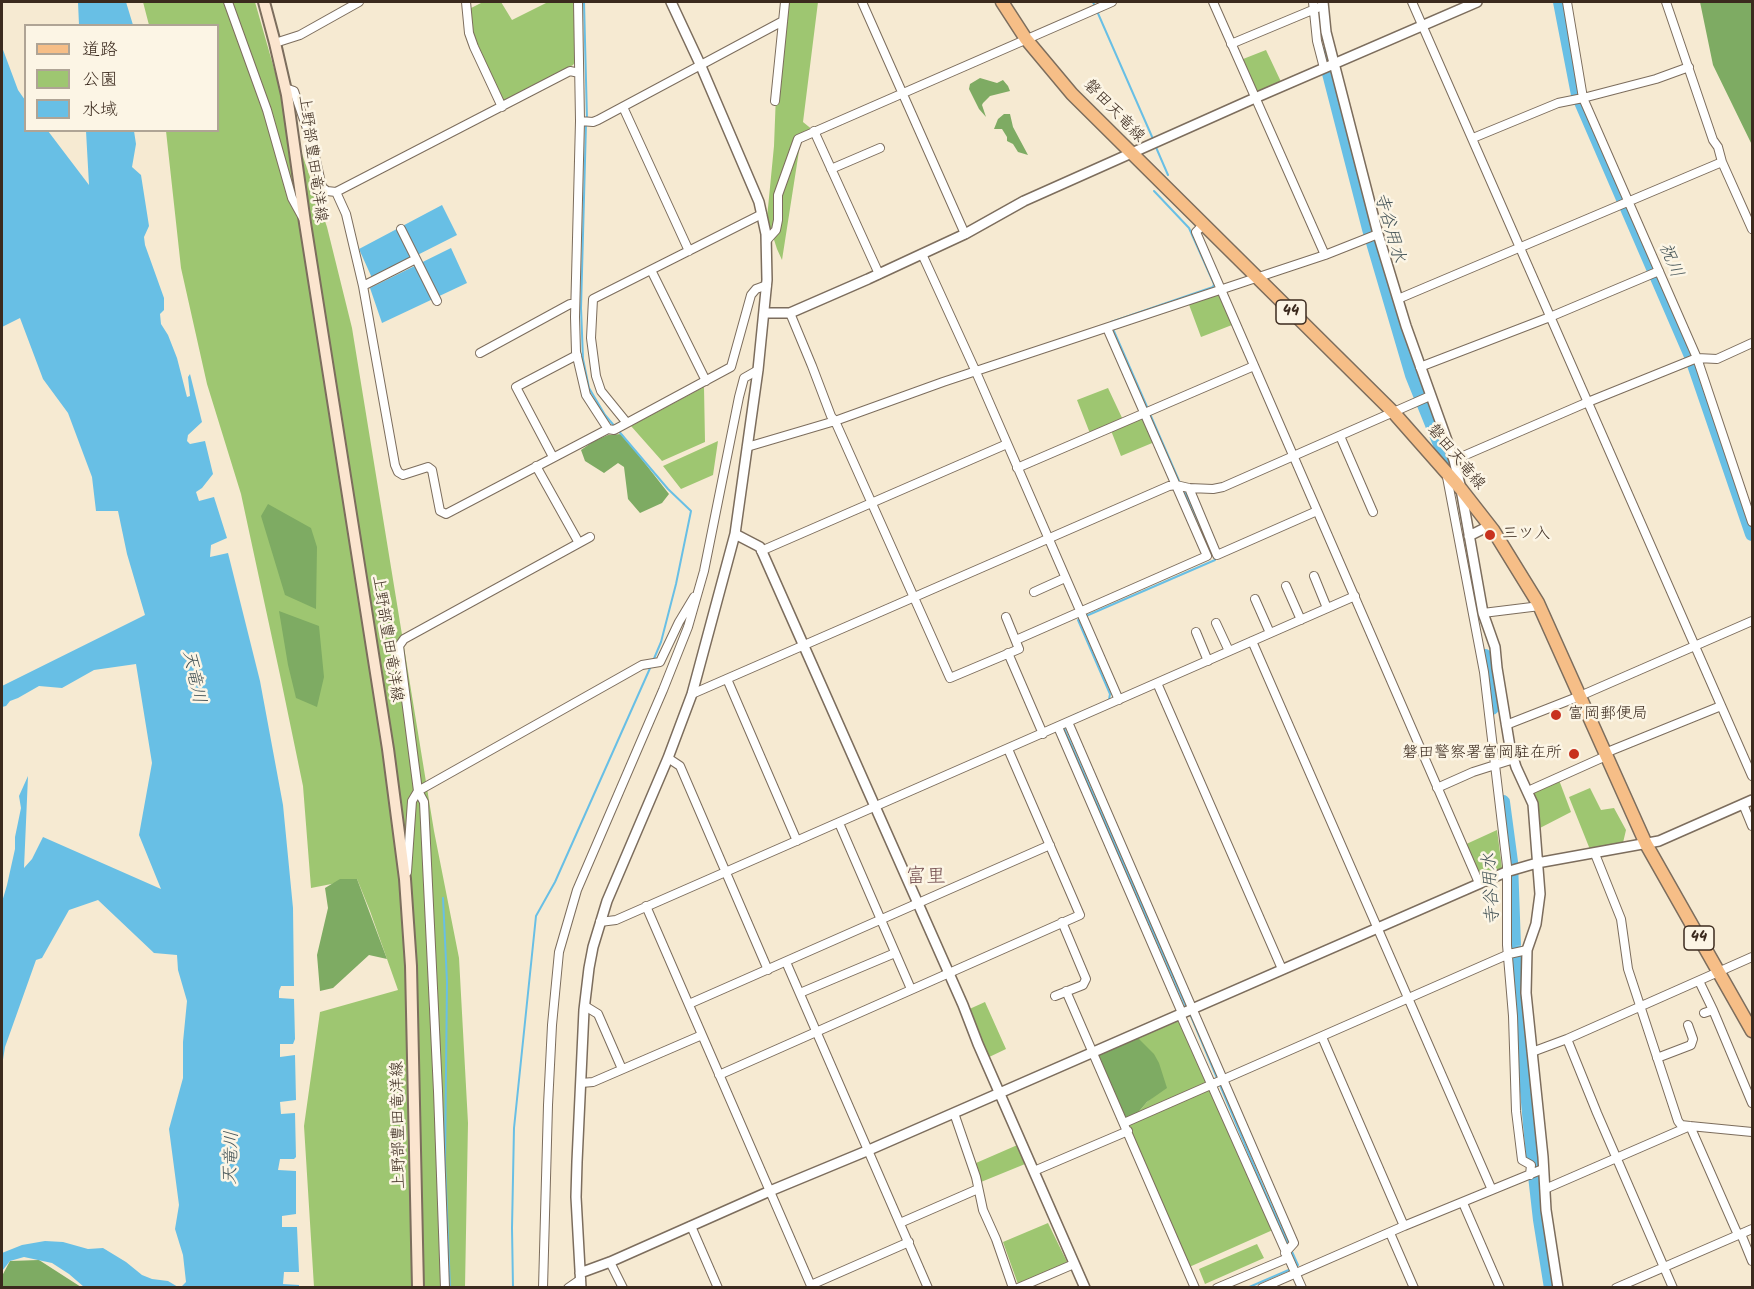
<!DOCTYPE html>
<meta charset="utf-8">
<style>
body{margin:0}
#map{position:relative;width:1754px;height:1289px;overflow:hidden;background:#f6ead2;font-family:Kalam,"Klee One",sans-serif}
canvas{display:block}
.frame{position:absolute;inset:0;border:3px solid #3b2a1e;pointer-events:none}
.legend{position:absolute;left:24px;top:24px;width:195px;height:108px;box-sizing:border-box;background:#fcf5e5;border:2px solid #afa495;margin:0;padding:8px 10px;list-style:none;font-size:18px;color:#3b2a1e}
.legend li{display:flex;align-items:center;gap:12px;height:30px}
.legend b{width:30px;border:2px solid #afa495}
</style>
<div id="map">
<canvas width="1754" height="1289"></canvas>
<div class="frame"></div>
<ul class="legend">
<li><b style="height:8px;background:#f6be87"></b>道路</li>
<li><b style="height:16px;background:#9ec671"></b>公園</li>
<li><b style="height:16px;background:#68bfe5"></b>水域</li>
</ul>
</div>
<script>
const context = document.querySelector('canvas').getContext('2d');
context.lineJoin = 'round';
function paint(path, color) {
  context.fillStyle = color;
  context.fill(path, 'evenodd');
}
function poly(rows) {
  const path = new Path2D();
  for (const r of rows) {
    path.moveTo(r[0], r[1]);
    for (let i = 2; i < r.length; i += 2) path.lineTo(r[i], r[i + 1]);
  }
  return path;
}
function strokePath(path, color, width, dash) {
  context.strokeStyle = color;
  context.lineWidth = width;
  context.lineCap = dash ? 'butt' : 'round';
  context.setLineDash(dash || []);
  context.stroke(path);
}
function write(font, color, halo, rows, align = 'center') {
  context.font = font + ' Kalam,"Klee One",sans-serif';
  context.lineWidth = 5;
  context.setLineDash([]);
  context.textBaseline = 'middle';
  context.strokeStyle = halo;
  context.fillStyle = color;
  for (const [text, x, y, turn = 0] of rows) {
    context.save();
    context.translate(x, y);
    context.rotate((+turn || 0) * Math.PI / 180);
    context.textAlign = isNaN(turn) ? turn : align;
    if (halo) context.strokeText(text, 0, 0);
    context.fillText(text, 0, 0);
    context.restore();
  }
}
const green = poly([
 [143,2,255,2,279,86,327,227,352,328,434,831,459,958,468,1123,465,1287,314,1287,304,1126,320,1012,398,990,370,911,357,879,311,888,303,786,280,675,241,494,207,384,181,268,166,131,218,130,218,26,149,25],
 [483,2,501,2,512,20,548,2,575,2,576,61,573,65,504,102,472,33,469,9],
 [786,2,818,2,803,122,814,131,801,138,782,260,777,249,767,218,774,146,776,94],
 [1266,50,1283,86,1255,98,1238,61],
 [1219,292,1232,325,1201,337,1188,302],
 [704,387,705,442,662,461,631,426],
 [1108,388,1124,422,1144,413,1157,441,1121,456,1110,428,1091,436,1077,400],
 [718,441,713,475,681,489,663,466],
 [1559,780,1571,812,1538,829,1533,791],
 [1590,788,1601,810,1614,808,1626,830,1622,847,1591,852,1569,797],
 [1497,830,1502,868,1478,881,1462,846],
 [985,1002,1006,1049,985,1059,965,1011],
 [1180,1014,1275,1229,1187,1268,1122,1119,1136,1115,1147,1102,1166,1086,1134,1034],
 [1022,1143,1030,1162,981,1182,976,1163],
 [1048,1223,1069,1266,1019,1287,1003,1242],
 [1257,1244,1264,1258,1205,1284,1199,1269]
]);
const forest = poly([
 [1700,2,1752,2,1752,145,1713,65],
 [980,78,997,83,1003,80,1008,86,1010,91,990,96,983,103,982,105,986,117,979,109,969,89,970,84],
 [1004,114,1010,114,1013,127,1028,155,1018,152,1013,144,1007,141,1007,137,1002,129,994,129,998,119],
 [622,434,669,494,662,503,640,513,628,499,624,467,618,463,604,473,585,461,581,450,594,441,608,435],
 [268,504,311,528,317,547,316,609,285,595,261,516],
 [279,611,319,626,324,677,317,707,296,698,288,665],
 [340,879,357,879,387,959,369,955,333,988,320,991,317,955,328,908,325,888],
 [1134,1034,1154,1054,1159,1063,1167,1088,1147,1102,1136,1115,1122,1119,1093,1052],
 [39,1260,81,1287,2,1288,2,1276,10,1261]
]);
const water = poly([
 [78,2,126,2,133,25,79,25],
 [2,47,18,90,25,100,26,130,48,131,89,185,86,131,134,131,136,144,132,167,141,175,149,226,144,237,145,245,164,298,164,310,160,314,161,324,168,335,177,358,187,397,190,396,188,377,190,374,202,422,188,435,187,441,190,444,205,441,213,474,202,488,196,492,199,501,214,497,227,538,211,545,210,557,228,553,260,681,283,805,293,908,294,986,281,986,279,991,279,998,294,999,295,1039,293,1044,280,1044,280,1057,295,1055,296,1100,280,1102,281,1114,295,1113,296,1157,294,1159,280,1159,278,1170,296,1171,296,1214,282,1216,282,1227,297,1227,299,1272,284,1272,283,1284,299,1285,299,1287,181,1287,186,1282,183,1255,175,1229,179,1205,169,1129,183,1078,183,1042,187,1001,178,970,177,955,154,953,98,900,69,910,42,958,36,960,5,1047,2,1066,2,902,7,885,15,849,15,837,21,808,19,796,28,776,24,868,32,859,43,837,161,889,139,835,152,763,136,664,94,670,62,688,39,686,18,698,10,701,6,706,2,707,2,686,145,615,127,554,118,511,96,511,92,477,68,413,43,379,20,318,2,327],
 [442,205,457,235,372,278,359,249],
 [451,248,467,283,382,323,370,288],
 [45,1241,63,1242,88,1249,103,1248,126,1262,142,1275,152,1279,168,1281,178,1287,84,1287,69,1274,52,1263,24,1257,10,1261,2,1271,2,1253,22,1245]
]);
const stream = poly([
 [584,2,587,119],
 [1093,2,1153,139],
 [586,124,581,308,583,359,589,388,605,415,668,489,691,511,676,584,661,642,653,661],
 [1155,145,1168,175],
 [1111,324,1111,322,1213,287,1214,284,1189,228,1154,191],
 [1113,329,1148,409],
 [1150,414,1180,483],
 [1183,488,1202,529],
 [1086,616,1215,560,1215,556],
 [1081,618,1078,620,1110,694,1109,700],
 [1063,721,1079,713],
 [1063,726,1187,1009],
 [443,898,447,982,445,1162,450,1288],
 [1190,1014,1265,1192,1298,1265,1296,1267],
 [513,1288,512,1228,514,1128,536,916,555,882,651,666],
 [1247,1288,1291,1269]
]);
const river = poly([
 [1560,2,1578,95,1691,356,1752,534],
 [1324,54,1369,229,1412,375,1446,459],
 [1485,656,1492,708],
 [1503,802,1511,862,1514,946,1533,1158,1540,1220,1551,1288]
]);
const minor = poly([
 [228,2,267,110,292,198,303,218],
 [466,2,469,33,474,47,502,107],
 [578,2,580,121,575,317,576,352,586,395,608,429],
 [862,2,965,234],
 [1213,2,1325,255],
 [1313,2,1317,41,1324,68],
 [1412,2,1752,776],
 [1567,2,1583,98,1697,358,1752,522],
 [1666,2,1713,140,1718,147,1722,162,1752,229],
 [275,43,300,35,359,2],
 [1231,44,1322,6],
 [285,88,294,91,312,143,322,187,327,191,336,192,570,71,579,73],
 [775,101,785,2],
 [623,107,689,251],
 [580,121,593,122,598,120,783,21],
 [814,131,879,274],
 [1473,138,1558,103,1583,98,1656,79,1689,67],
 [831,169,880,148],
 [336,192,346,214,363,286,395,465,398,472,403,475,428,467,432,470,440,511,446,514,608,429,614,430,731,367,751,295,756,289,767,285],
 [1203,225,1196,232,1479,883],
 [401,229,437,301],
 [767,240,776,230,778,220,778,195,798,139,1112,2],
 [922,254,976,372,1119,700],
 [651,270,706,381],
 [363,286,416,259],
 [1398,299,1722,162],
 [790,313,812,366,831,416,835,421,950,678,1019,649,1006,617],
 [480,353,570,304,575,304],
 [1420,367,1550,317,1659,271],
 [627,423,601,391,596,376,591,338,593,299,762,214],
 [1340,436,1373,512],
 [747,447,835,421,943,382,1325,255,1378,234],
 [553,457,516,387,577,355],
 [1454,460,1588,402,1697,358,1717,359,1752,343],
 [536,466,579,543],
 [1017,468,1254,366],
 [1447,477,1484,672,1507,866,1507,945,1513,1016,1516,1111,1522,1160,1531,1165,1530,1175],
 [1189,488,1217,555,1317,511],
 [761,551,1007,444],
 [1314,576,1327,608],
 [1286,586,1301,620],
 [1034,592,1065,578],
 [1255,599,1270,633],
 [1483,613,1540,606],
 [1216,623,1229,651],
 [1196,632,1208,661],
 [1016,640,1207,556,1107,328],
 [1252,641,1492,1190],
 [1008,653,1043,734],
 [727,679,797,841],
 [1157,683,1282,969],
 [692,694,1169,486,1176,485,1189,488,1213,489,1223,487,1430,396],
 [1068,722,1294,1243,1285,1253],
 [1506,725,1580,696,1752,621],
 [1058,727,1182,1013],
 [1605,753,1721,706],
 [668,758,680,766,768,970],
 [1437,788,1473,772,1514,759],
 [1528,791,1606,756],
 [1743,804,1752,826],
 [839,823,911,989],
 [1595,854,1621,919,1628,969,1678,1121,1681,1125,1690,1126,1752,1132],
 [407,872,412,801,418,791,642,665,660,662,679,622,694,597],
 [646,906,812,1288],
 [600,922,616,920,1355,596],
 [786,962,928,1288],
 [1699,981,1713,1010],
 [1066,991,1195,1288],
 [800,993,895,953],
 [1055,996,1083,985,1086,979,1062,922],
 [689,1004,1050,845],
 [585,1006,598,1014,622,1069],
 [1704,1013,1713,1010,1752,1103],
 [1180,1014,1302,1288],
 [1322,1037,1404,1226],
 [1567,1039,1597,1113,1673,1288],
 [1532,1052,1567,1039,1752,957],
 [1657,1058,1691,1045,1693,1039,1688,1025],
 [719,1075,1080,915,1008,749],
 [581,1083,593,1082,702,1035],
 [954,1113,976,1177,983,1210,996,1239,1013,1288],
 [1124,1123,1509,954,1527,950],
 [1034,1171,1128,1131],
 [1545,1189,1690,1126,1738,1235],
 [1463,1203,1500,1288],
 [900,1223,978,1189],
 [691,1226,718,1288],
 [1390,1233,1414,1288],
 [1741,1234,1752,1261],
 [610,1262,623,1288],
 [811,1285,909,1242],
 [445,1288,438,1091,424,802,418,791,399,646,404,639,590,537],
 [543,1288,548,1105,552,1025,559,952,577,890,663,690,688,627,704,571,739,397,744,378,758,370],
 [568,1288,581,1279],
 [1018,1288,1074,1264],
 [1217,1288,1288,1258],
 [1262,1288,1404,1226,1543,1169],
 [1616,1288,1752,1229]
]);
const tertiary = poly([
 [1323,2,1326,32,1378,234,1406,326,1454,460,1461,489,1483,613,1495,647,1497,668,1510,747,1516,767,1533,804,1540,894,1536,924,1527,950,1526,993,1543,1157,1546,1210,1558,1288],
 [764,313,790,313,868,279,965,234,1024,201,1255,98,1477,2],
 [735,534,760,547,963,1005,978,1044,1085,1288],
 [1469,536,1485,528,1493,530],
 [580,1273,610,1262,770,1191,869,1150,1506,872,1537,863,1659,841,1752,800],
 [581,1288,576,1197,577,1162,584,1010,589,968,593,947,607,901,668,758,692,694,735,534,758,370,767,280,766,234,759,202,700,64,671,2]
]);
const secondary = poly([
 [264,2,275,43,287,95,305,223,388,749,405,879,411,966,418,1288]
]);
const primary = poly([
 [1002,2,1026,39,1072,94,1394,413,1461,489,1493,530,1538,603,1646,844,1752,1031]
]);
const markers = [
 [1490,535,6,"#c8321e"],
 [1556,715,6,"#c8321e"],
 [1574,754,6,"#c8321e"]
];
const shields = [
 [1291,312,30],
 [1699,938,30]
];
const shieldNames = [
 ["44",1291,312],
 ["44",1699,938]
];
const streetNames = [
 ["磐田天竜線",1113,112,46],
 ["上野部豊田竜洋線",311,159,82],
 ["磐田天竜線",1455,458,50],
 ["上野部豊田竜洋線",386,639,81],
 ["上野部豊田竜洋線",400,1125,-91]
];
const poiNames = [
 ["三ツ入",1502,535],
 ["富岡郵便局",1568,715],
 ["磐田警察署富岡駐在所",1562,754,"right"]
];
const waterNames = [
 ["寺谷用水",1388,228,74],
 ["祝川",1669,261,67],
 ["天竜川",192,677,78],
 ["寺谷用水",1493,889,-93],
 ["天竜川",233,1158,-88]
];
const quarterNames = [
 ["富里",926,879]
];
paint(green, '#9ec671');
paint(forest, '#7eab63');
paint(water, '#68bfe5');
strokePath(stream, '#68bfe5', 2);
strokePath(river, '#68bfe5', 14);
strokePath(minor, '#7c6d5d', 10);
strokePath(tertiary, '#7c6d5d', 12);
strokePath(secondary, '#7c6d5d', 14);
strokePath(primary, '#7c6d5d', 15);
strokePath(minor, '#fff', 8);
strokePath(tertiary, '#fff', 9);
strokePath(secondary, '#fbe5cf', 10);
strokePath(primary, '#f6be87', 12);
for (const [x, y, r, color] of markers) {
  const dot = new Path2D();
  dot.arc(x, y, r, 0, 2 * Math.PI);
  context.fillStyle = color;
  context.fill(dot);
  strokePath(dot, '#fcf5e5', 2);
}
for (const [x, y, w] of shields) {
  const box = new Path2D();
  box.roundRect(x - w / 2, y - 12, w, 24, 4.5);
  context.fillStyle = '#fcf5e5';
  context.fill(box);
  strokePath(box, '#3b2a1e', 1.5);
}
write('bold 15px', '#3b2a1e', null, shieldNames);
write('16px', '#3b2a1e', '#fcf5e5', streetNames);
write('16px', '#3b2a1e', '#fcf5e5', poiNames, 'left');
write('italic 18px', '#48575a', '#fcf5e5', waterNames);
write('20px', '#795455', '#fcf5e5', quarterNames);
</script>
